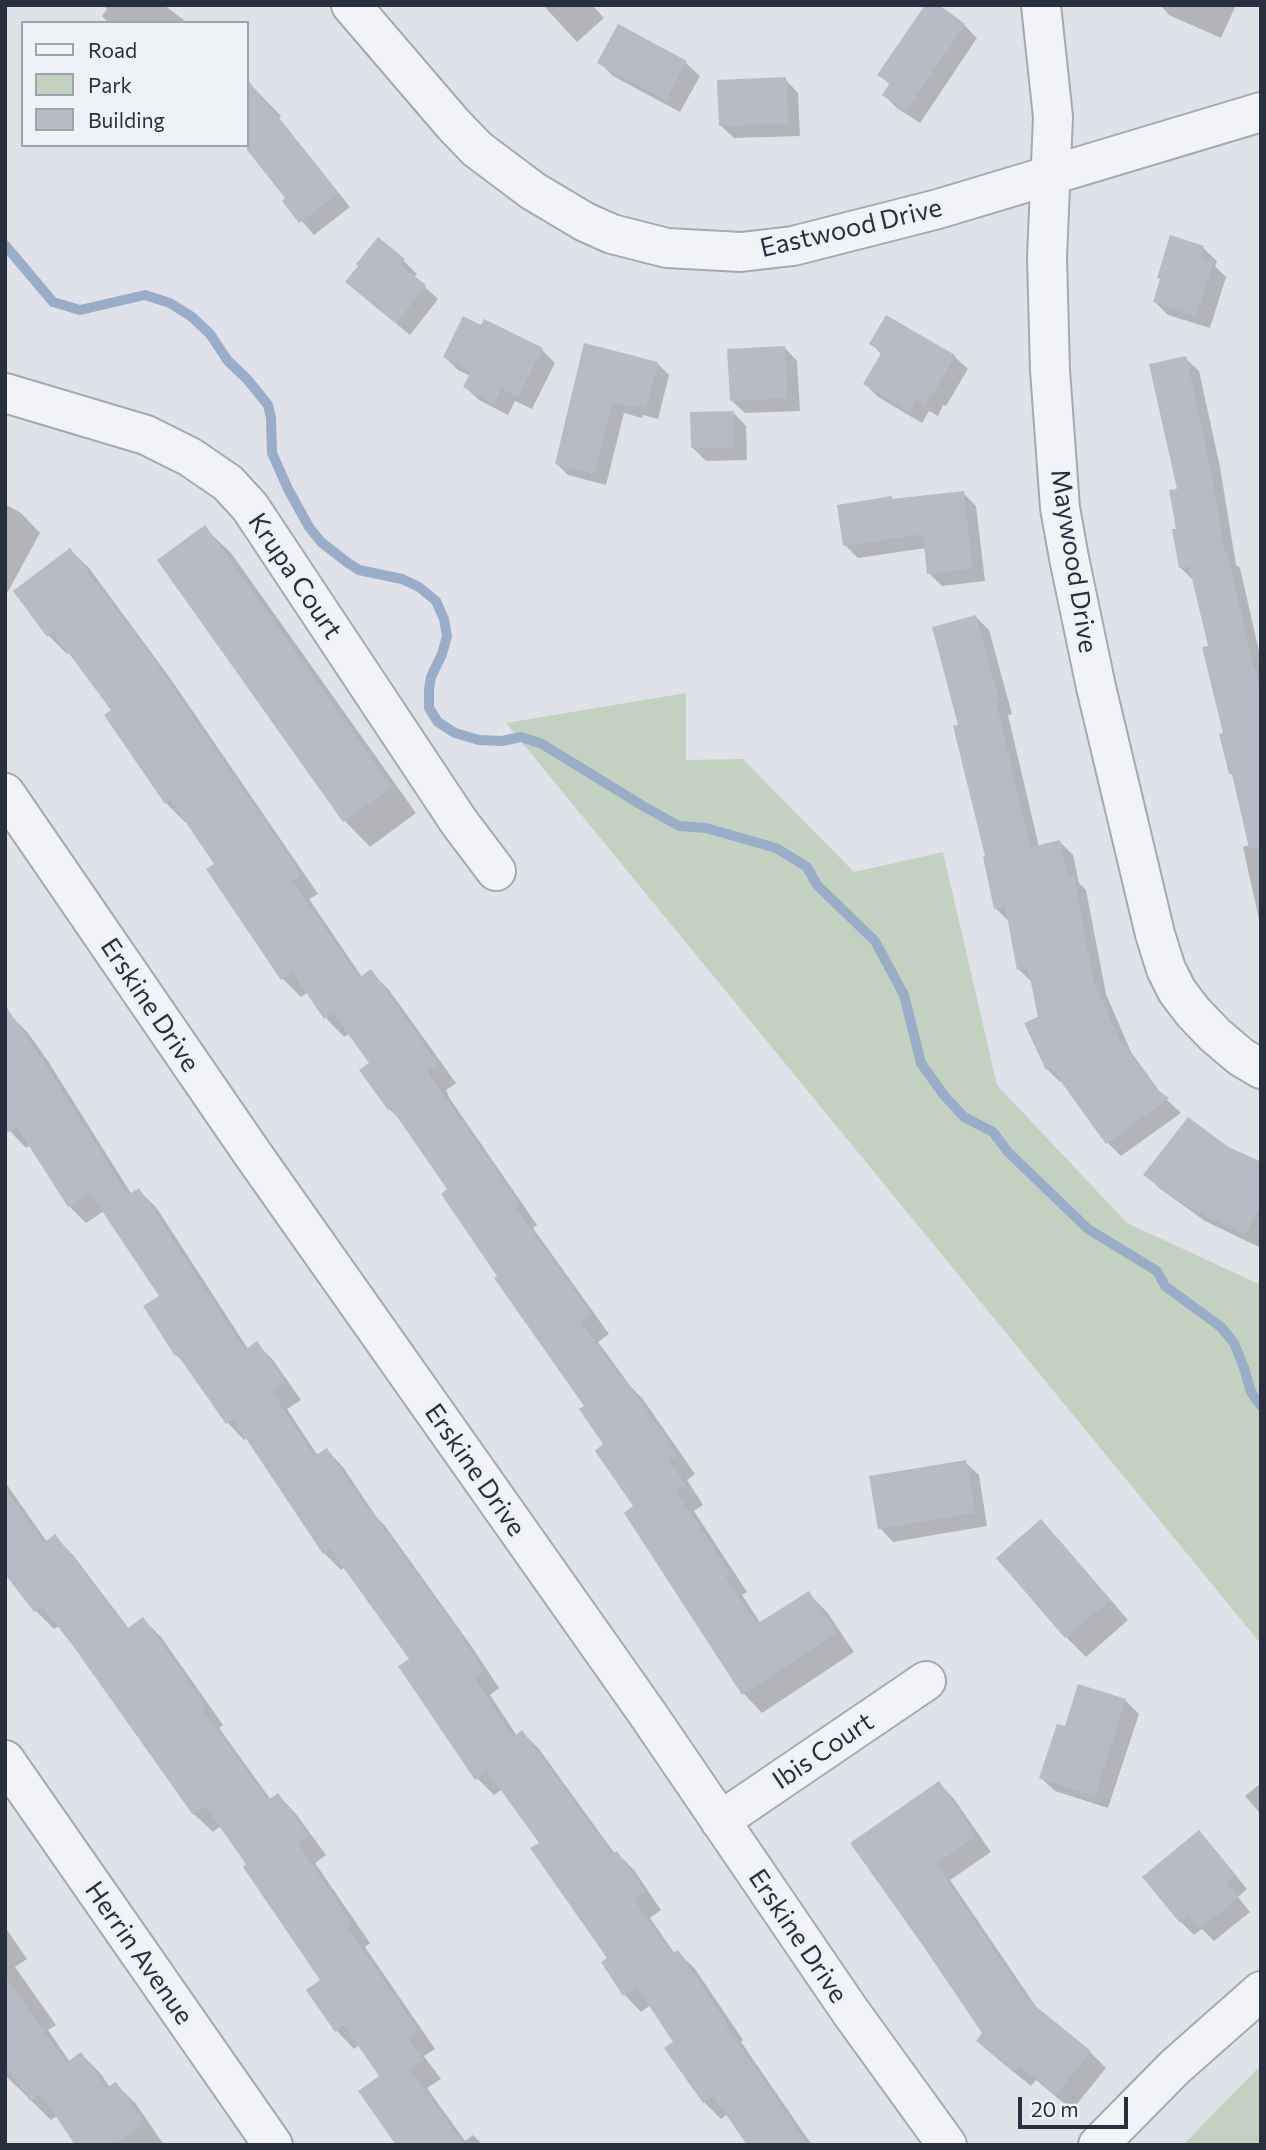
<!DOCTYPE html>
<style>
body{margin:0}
#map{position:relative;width:1266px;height:2150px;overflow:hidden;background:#dfe2e8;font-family:Commissioner,sans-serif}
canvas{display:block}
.frame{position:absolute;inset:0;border:7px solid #282f3f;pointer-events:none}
.legend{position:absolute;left:21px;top:21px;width:228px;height:126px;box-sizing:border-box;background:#eef1f6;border:2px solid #9fa3ad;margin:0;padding:9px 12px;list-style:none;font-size:21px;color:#282f3f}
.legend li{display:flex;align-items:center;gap:14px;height:35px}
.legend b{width:35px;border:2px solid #9fa3ad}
.scale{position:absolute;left:1018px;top:2097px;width:110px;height:32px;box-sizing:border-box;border:4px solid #282f3f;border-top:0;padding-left:9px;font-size:21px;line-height:24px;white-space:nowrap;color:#282f3f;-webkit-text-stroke:5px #eef1f6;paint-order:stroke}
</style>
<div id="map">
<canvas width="1266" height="2150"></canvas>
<div class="frame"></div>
<ul class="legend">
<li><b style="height:9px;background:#f2f3f6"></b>Road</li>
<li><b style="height:19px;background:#c3d2c0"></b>Park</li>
<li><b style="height:19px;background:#b6bbc5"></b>Building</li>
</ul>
<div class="scale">20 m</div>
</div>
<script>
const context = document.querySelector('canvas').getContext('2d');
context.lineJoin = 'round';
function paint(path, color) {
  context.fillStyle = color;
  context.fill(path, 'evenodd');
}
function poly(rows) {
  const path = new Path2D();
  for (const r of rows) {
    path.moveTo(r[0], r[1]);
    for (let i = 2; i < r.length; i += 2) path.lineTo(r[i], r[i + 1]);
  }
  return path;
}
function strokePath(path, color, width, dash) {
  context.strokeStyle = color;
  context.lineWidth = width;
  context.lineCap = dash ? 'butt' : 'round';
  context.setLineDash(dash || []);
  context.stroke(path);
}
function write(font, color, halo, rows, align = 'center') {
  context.font = font + ' Commissioner,sans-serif';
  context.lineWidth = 6;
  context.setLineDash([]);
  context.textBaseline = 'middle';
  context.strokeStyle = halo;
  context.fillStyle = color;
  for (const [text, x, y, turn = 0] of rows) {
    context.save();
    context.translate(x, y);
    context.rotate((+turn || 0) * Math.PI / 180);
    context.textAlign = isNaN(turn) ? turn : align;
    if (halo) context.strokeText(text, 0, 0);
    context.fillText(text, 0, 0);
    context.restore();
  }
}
const green = poly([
 [686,693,686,760,743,759,854,872,943,852,997,1085,1127,1223,1261,1285,1261,1644,506,723],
 [1261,2065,1261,2145,1183,2145]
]);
const shadow = poly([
 [102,5,164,5,188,23,109,23,102,16,107,9],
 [543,5,592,5,604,18,577,42],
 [1160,5,1236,5,1221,38,1169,15],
 [964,25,977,38,920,123,897,108,884,95,890,85,879,74],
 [619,26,686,63,700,76,680,112,613,76,599,62],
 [785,79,798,93,800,136,734,138,720,125],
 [247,81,281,116,279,118,350,207,314,235,284,201,287,198,257,152,247,142],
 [378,240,404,261,417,274,414,277,438,299,410,335,361,295,347,282],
 [1203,248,1217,261,1215,266,1226,277,1210,328,1168,315,1155,302],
 [886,317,954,356,968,369,946,406,943,405,938,416,929,411,922,423,878,397,865,384,882,355,871,343],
 [585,345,657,363,669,375,658,419,643,415,642,418,624,413,606,485,568,475,557,464],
 [784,347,797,361,800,411,745,413,731,400],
 [542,350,555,363,532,409,515,401,508,415,479,400,465,387,470,376,458,370,445,357],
 [1185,358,1199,371,1220,467,1236,565,1240,568,1261,660,1261,929,1243,847,1250,845,1234,777,1230,773,1210,647,1193,580,1180,567,1178,530],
 [733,412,746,426,747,460,706,461,693,448],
 [963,493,976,506,985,581,942,586,929,573,926,548,858,558,845,545,891,498,893,500],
 [5,504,21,513,40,533,6,595],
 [205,528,231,553,416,813,370,847,345,821,159,561],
 [70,550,89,568,170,678,318,894,309,899,362,977,371,972,389,990,456,1083,446,1090,450,1099,537,1225,533,1228,609,1334,598,1342,631,1387,642,1398,695,1474,687,1480,703,1505,694,1511,747,1592,742,1595,761,1624,808,1593,827,1612,854,1652,762,1713,744,1694,626,1513,636,1507,586,1406,499,1277,450,1189,404,1123,389,1109,371,1063,350,1033,344,1037,326,1018,308,992,301,997,283,979,217,864,187,821,185,822,166,803,106,716,114,711,70,652,67,654,48,635],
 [976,617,989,630,1012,714,1008,715,1039,847,1060,842,1073,855,1079,883,1086,890,1106,994,1131,1052,1162,1095,1181,1113,1121,1156,1108,1143,1063,1081,1060,1082,1047,1069,1040,1018,1032,982,1018,969,1010,922,995,908,987,858,960,726],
 [11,1016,28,1033,48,1061,132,1195,139,1191,156,1207,248,1349,257,1344,273,1360,301,1400,287,1409,318,1456,327,1450,343,1467,377,1518,385,1526,472,1647,499,1688,490,1695,517,1736,522,1732,539,1749,615,1854,617,1853,634,1870,661,1910,650,1918,675,1954,678,1952,695,1969,743,2040,741,2042,812,2145,750,2145,728,2114,721,2119,704,2102,676,2042,651,2005,641,2012,625,1995,603,1963,609,1958,541,1843,502,1789,494,1795,477,1778,411,1659,345,1567,341,1570,324,1553,247,1438,244,1440,228,1423,190,1368,176,1355,161,1297,104,1211,86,1223,69,1206,31,1145,26,1148,10,1131,5,1125],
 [1226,1147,1261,1164,1261,1246,1259,1247,1205,1221,1159,1188,1146,1175],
 [965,1462,979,1475,987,1526,893,1542,880,1528],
 [5,1482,47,1542,55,1537,73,1555,129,1629,143,1619,161,1637,223,1725,219,1728,271,1800,278,1795,296,1814,326,1855,315,1863,370,1943,365,1947,435,2049,424,2056,441,2079,427,2088,465,2141,473,2135,483,2145,401,2145,381,2076,359,2045,354,2049,336,2030,322,1980,249,1864,221,1826,213,1832,194,1814,98,1677,59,1626,54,1629,36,1611,5,1571],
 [1041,1521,1060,1541,1128,1620,1086,1657,1066,1637,999,1558],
 [1079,1686,1126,1701,1139,1714,1108,1808,1055,1791,1041,1778,1066,1728],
 [939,1783,954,1799,991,1852,950,1880,1039,2011,1090,2052,1106,2068,1072,2110,1036,2080,1031,2086,994,2056,979,2041,984,2033,921,1939],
 [1261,1783,1261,1814,1245,1796],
 [1212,1846,1247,1889,1238,1897,1250,1912,1214,1941,1202,1929,1194,1935,1181,1922],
 [5,1927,27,1959,15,1967,56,2025,48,2030,70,2062,81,2054,101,2074,110,2088,116,2084,136,2104,164,2145,77,2145,58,2115,51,2120,9,2079,5,2074]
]);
const stream = poly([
 [5,245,53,302,80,310,145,295,170,303,192,317,210,334,228,361,247,379,268,405,271,418,272,453,288,489,309,527,321,542,348,563,359,570,402,579,419,587,436,601,444,619,447,636,442,654,431,677,429,689,429,708,438,722,455,733,479,740,502,741,521,737,542,744,643,806,679,826,706,828,776,848,807,867,817,885,875,941,904,995,921,1063,943,1094,964,1117,993,1132,1008,1152,1088,1229,1157,1271,1165,1286,1221,1327,1234,1343,1244,1368,1251,1392,1261,1406]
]);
const building = poly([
 [925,5,939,5,965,24,906,111,882,95,890,83,877,75],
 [618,24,687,61,666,100,597,63],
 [786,77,788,123,719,126,717,80],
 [247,79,338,193,299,223,282,201,285,198,247,150],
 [1170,235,1204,246,1201,257,1214,262,1196,316,1153,302,1160,279,1157,278],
 [378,237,405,259,400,265,426,285,396,323,345,282,358,266,356,264],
 [886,315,955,355,933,394,930,393,924,404,916,399,908,411,863,384,882,352,869,344],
 [463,316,481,325,484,319,543,348,518,397,501,389,494,403,463,387,471,371,443,357],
 [584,343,658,362,646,408,632,404,631,407,612,402,595,474,555,464],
 [785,346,787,398,730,401,727,349],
 [1186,356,1207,452,1225,553,1227,553,1254,669,1256,669,1261,701,1261,847,1249,848,1232,774,1229,774,1219,734,1223,733,1202,647,1208,646,1189,566,1179,568,1172,529,1176,529,1169,490,1177,489,1149,364],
 [734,411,734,447,691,448,690,412],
 [964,491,972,568,927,574,923,534,843,546,837,505,892,496,892,499],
 [205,525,392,787,343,822,157,560],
 [70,548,152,657,301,874,292,880,359,978,371,969,438,1064,428,1071,432,1078,520,1205,516,1208,591,1314,581,1322,622,1379,624,1378,678,1455,669,1461,686,1485,676,1491,730,1573,725,1576,757,1624,809,1591,836,1633,742,1695,624,1513,633,1506,595,1451,603,1444,579,1409,584,1406,494,1278,497,1276,441,1194,447,1189,391,1108,388,1110,359,1070,369,1063,333,1013,324,1019,292,972,281,980,206,869,214,864,171,800,165,804,104,715,111,710,53,632,47,637,13,591],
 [976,615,999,700,996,702,1030,847,1060,840,1068,876,1074,875,1093,980,1118,1037,1154,1087,1169,1098,1106,1144,1051,1068,1046,1070,1024,1023,1038,1017,1028,968,1017,970,1005,906,994,909,983,857,985,856,953,726,958,725,932,627],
 [5,1005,43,1061,128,1195,139,1188,245,1350,257,1341,285,1382,272,1392,314,1456,327,1448,367,1508,368,1507,456,1628,484,1671,474,1677,513,1737,522,1730,612,1854,617,1851,646,1892,634,1900,672,1954,678,1950,727,2023,725,2024,808,2145,747,2145,713,2096,703,2103,664,2048,673,2042,637,1987,623,1996,601,1962,607,1958,530,1848,539,1843,487,1771,475,1780,398,1666,409,1659,330,1549,323,1554,233,1419,226,1424,177,1354,175,1356,143,1306,159,1296,90,1193,68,1207,17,1127,5,1134],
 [1188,1117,1227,1146,1261,1162,1261,1205,1245,1235,1190,1208,1143,1175],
 [966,1460,975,1513,878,1529,869,1476],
 [5,1488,44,1543,55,1534,127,1629,143,1617,206,1706,202,1709,268,1800,278,1793,309,1836,298,1844,353,1925,348,1928,418,2030,407,2037,424,2060,410,2069,464,2145,396,2145,358,2091,379,2076,344,2025,335,2032,306,1990,320,1980,243,1867,246,1864,205,1806,193,1815,71,1643,42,1607,34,1612,5,1574],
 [1041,1519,1110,1600,1065,1638,996,1558],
 [1078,1684,1126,1699,1095,1796,1039,1778,1057,1724,1065,1726],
 [939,1781,976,1836,936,1864,1028,2000,1091,2051,1056,2095,1020,2066,1014,2072,976,2041,982,2033,919,1940,850,1843],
 [1199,1830,1235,1875,1226,1883,1238,1898,1199,1929,1189,1916,1180,1923,1142,1877],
 [5,1976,66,2063,81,2052,106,2088,116,2082,145,2124,114,2145,75,2145,41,2094,30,2101,5,2064]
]);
const minor = poly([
 [351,5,453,124,477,149,533,191,585,222,612,234,667,248,741,252,793,246,938,209,1261,112],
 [1041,5,1053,117,1047,257,1050,370,1060,508,1069,558,1096,687,1155,934,1166,969,1177,991,1193,1012,1215,1035,1241,1057,1261,1069],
 [5,393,146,435,190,457,228,483,250,507,459,822,496,871],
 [5,793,252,1153,647,1713,850,2011,947,2145],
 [5,1760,273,2145],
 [720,1821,926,1681],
 [1098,2145,1175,2067,1261,1991]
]);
const streetNames = [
 ["Eastwood Drive",851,228,-13],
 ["Maywood Drive",1074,561,81],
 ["Krupa Court",295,576,56],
 ["Erskine Drive",150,1005,56],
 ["Erskine Drive",475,1470,55],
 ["Ibis Court",823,1751,-34],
 ["Erskine Drive",798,1936,56],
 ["Herrin Avenue",139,1953,55]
];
paint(green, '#c3d2c0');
paint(shadow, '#0003');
strokePath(stream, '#9aadc8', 10);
paint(building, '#b6bbc5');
strokePath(minor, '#a4a9b2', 42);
strokePath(minor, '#f2f3f6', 38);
write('26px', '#282f3f', '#eef1f6', streetNames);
</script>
